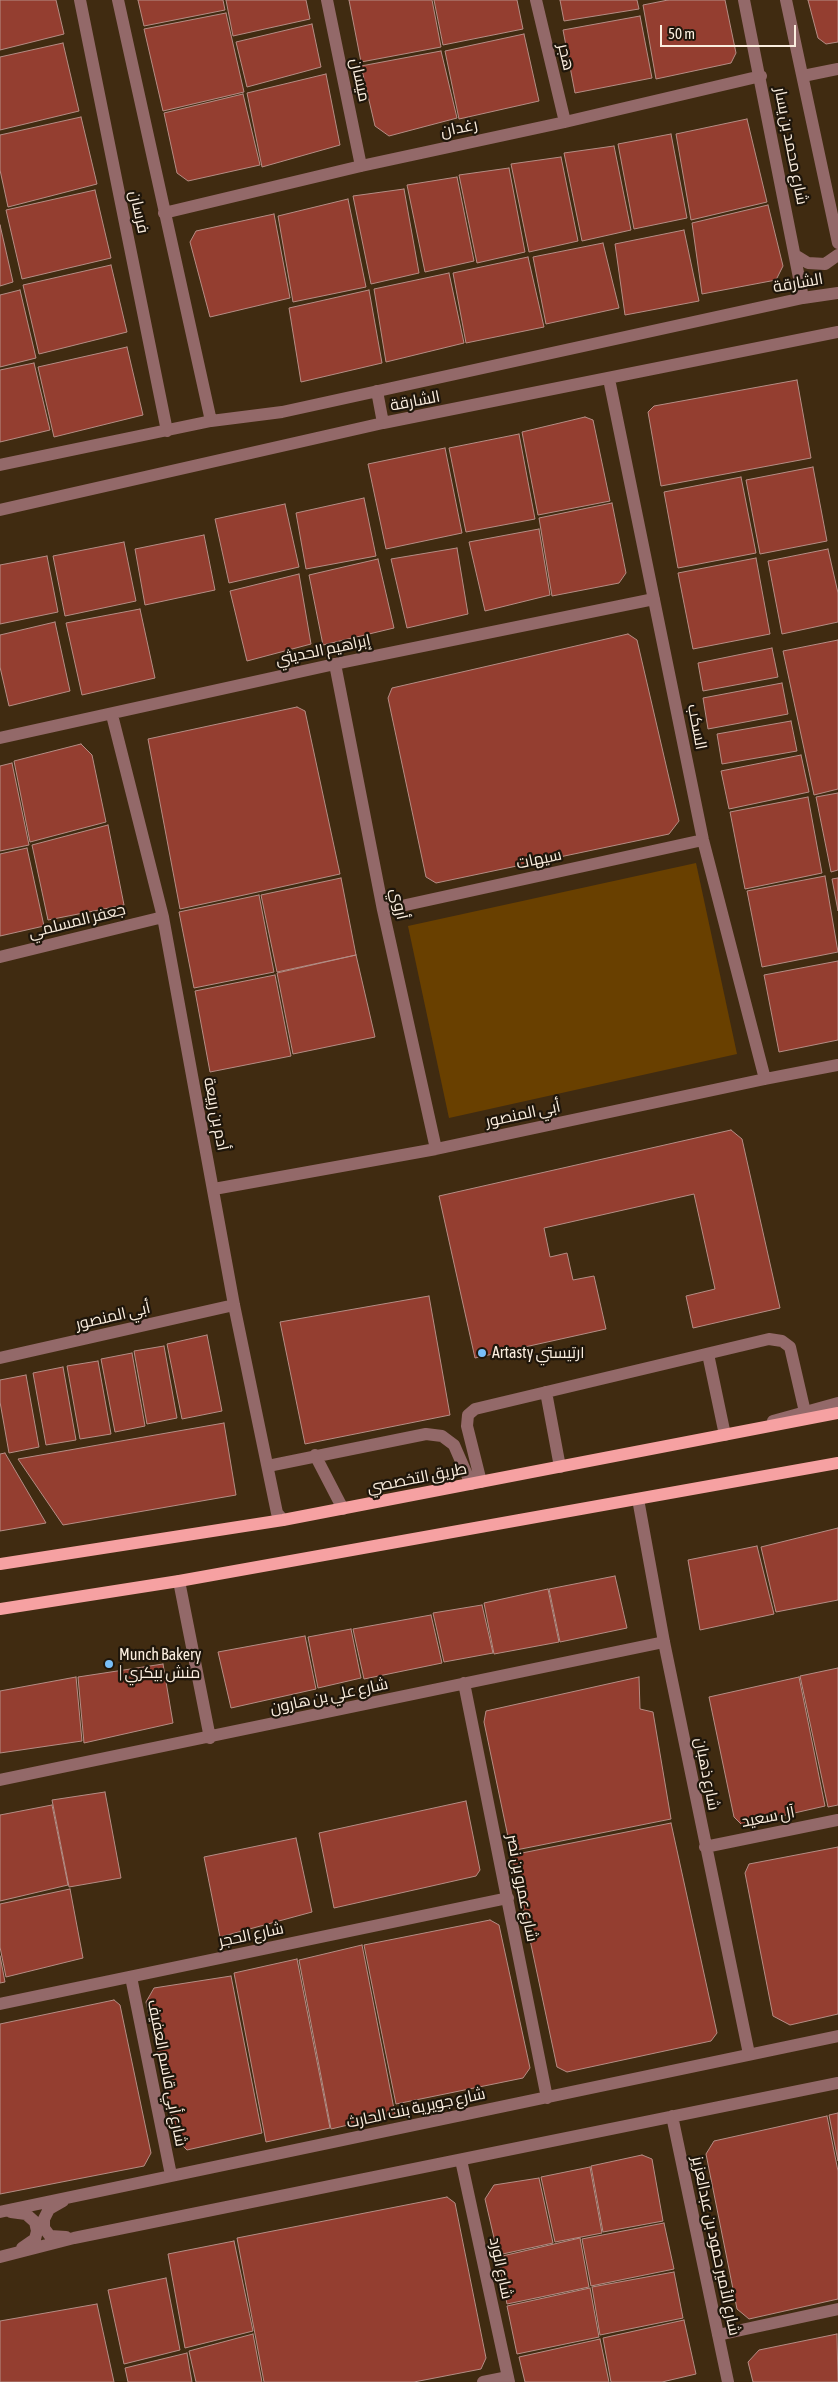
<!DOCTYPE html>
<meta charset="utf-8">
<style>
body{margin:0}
#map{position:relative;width:838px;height:2382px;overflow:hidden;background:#402b11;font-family:"Asap Condensed",sans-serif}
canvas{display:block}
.scale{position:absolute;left:660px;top:25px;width:136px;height:22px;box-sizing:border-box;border:2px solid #fbeedf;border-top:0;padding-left:6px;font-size:15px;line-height:18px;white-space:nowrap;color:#fbeedf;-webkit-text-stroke:4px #1f160b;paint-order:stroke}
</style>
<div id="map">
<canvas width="838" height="2382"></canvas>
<div class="scale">50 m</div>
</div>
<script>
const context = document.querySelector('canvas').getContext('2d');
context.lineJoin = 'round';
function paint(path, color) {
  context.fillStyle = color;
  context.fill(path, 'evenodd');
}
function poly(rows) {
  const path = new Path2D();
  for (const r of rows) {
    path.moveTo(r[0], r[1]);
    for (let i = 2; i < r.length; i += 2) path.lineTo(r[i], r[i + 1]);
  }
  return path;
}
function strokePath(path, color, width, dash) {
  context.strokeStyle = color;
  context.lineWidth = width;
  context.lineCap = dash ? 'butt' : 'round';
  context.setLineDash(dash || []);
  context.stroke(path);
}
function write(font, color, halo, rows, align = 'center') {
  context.font = font + ' "Asap Condensed",Cairo,sans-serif';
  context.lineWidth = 4.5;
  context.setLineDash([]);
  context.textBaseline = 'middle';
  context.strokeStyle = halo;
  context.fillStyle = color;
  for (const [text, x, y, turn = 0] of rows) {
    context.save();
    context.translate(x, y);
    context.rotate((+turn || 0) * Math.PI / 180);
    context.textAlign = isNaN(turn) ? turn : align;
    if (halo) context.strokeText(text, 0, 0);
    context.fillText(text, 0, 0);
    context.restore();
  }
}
const green = poly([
 [696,863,737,1054,449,1118,408,926]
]);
const building = poly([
 [0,0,56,0,64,34,0,50,0,0],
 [138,0,223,0,225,10,144,26,138,0],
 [226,0,306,0,310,19,233,36,226,0],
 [349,0,432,0,441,47,361,62,349,0],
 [434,0,517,0,523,29,443,45,434,0],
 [560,0,637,0,639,9,564,21,560,0],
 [668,0,725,0,736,53,731,63,656,79,643,5,668,0],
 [808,0,838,0,838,42,826,44,818,38,808,0],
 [226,13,244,92,163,111,144,29,226,13],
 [640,16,652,78,575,93,563,30,640,16],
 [312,24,321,67,247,87,236,42,312,24],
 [524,34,539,101,459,119,445,51,524,34],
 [63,43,79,111,0,130,0,57,63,43],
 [441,51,457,118,389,136,375,126,361,66,441,51],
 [326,74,340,145,262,167,247,93,326,74],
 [243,94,260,165,188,181,177,173,164,113,243,94],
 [81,117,97,184,8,207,0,170,0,135,81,117],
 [747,119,767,202,691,220,676,134,747,119],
 [671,134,687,218,634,229,618,144,671,134],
 [614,146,631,230,582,241,564,153,614,146],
 [561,157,578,241,529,252,511,164,561,157],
 [509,168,525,252,477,263,459,175,509,168],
 [457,177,474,261,425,272,407,185,457,177],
 [404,189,419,273,371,284,353,196,404,189],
 [95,190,111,258,22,279,6,210,95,190],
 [348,199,366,287,293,302,278,216,348,199],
 [768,205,783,266,776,280,702,294,692,223,768,205],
 [274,214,290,298,210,317,190,242,196,231,274,214],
 [0,225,13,282,0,286,0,225],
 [684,230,699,301,625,315,615,244,684,230],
 [603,243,619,308,546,324,533,257,603,243],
 [528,257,544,327,466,343,453,273,528,257],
 [111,265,127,332,39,354,23,285,111,265],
 [449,273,464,343,386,362,374,289,449,273],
 [20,290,36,358,0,367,0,295,20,290],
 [369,290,382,363,301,382,289,308,369,290],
 [127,347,143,415,54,437,38,367,127,347],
 [34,363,50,430,0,442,0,370,34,363],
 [797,380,811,458,661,486,648,412,654,406,797,380],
 [585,417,593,420,610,501,538,515,522,432,585,417],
 [519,434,535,519,466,532,449,448,519,434],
 [445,448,462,533,386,549,368,464,445,448],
 [813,467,827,541,760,554,746,480,813,467],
 [741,477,756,553,678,568,664,492,741,477],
 [364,498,376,556,306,569,296,513,364,498],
 [612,503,626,573,619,583,552,596,539,518,612,503],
 [285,504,299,567,229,583,215,519,285,504],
 [539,529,550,595,485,611,469,542,539,529],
 [204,535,215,590,145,605,135,549,204,535],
 [124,542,136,601,65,616,53,556,124,542],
 [457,548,468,614,407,628,391,559,457,548],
 [828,549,838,593,838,622,782,634,768,561,828,549],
 [47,556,58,612,0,624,0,565,47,556],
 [756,558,770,634,693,649,678,573,756,558],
 [378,559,394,628,323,645,309,575,378,559],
 [299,574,311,644,247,661,230,591,299,574],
 [140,609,155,678,82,695,66,623,140,609],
 [55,622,70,691,9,706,0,667,0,635,55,622],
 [628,634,637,640,679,821,669,834,436,883,426,877,388,698,392,688,628,634],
 [838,640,838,789,814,795,783,651,838,640],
 [772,648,778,677,703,691,698,663,772,648],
 [782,683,788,714,708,729,703,698,782,683],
 [297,707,305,711,340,874,180,909,148,739,297,707],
 [791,721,797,751,722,764,717,734,791,721],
 [81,744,92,755,106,822,30,842,14,761,81,744],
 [801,755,809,792,729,809,721,771,801,755],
 [12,763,29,845,0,851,0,766,12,763],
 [838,793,838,870,831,872,816,797,838,793],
 [808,797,822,873,745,889,730,812,808,797],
 [108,825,124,905,48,920,32,845,108,825],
 [27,848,44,926,0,936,0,854,27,848],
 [825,876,838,952,762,967,747,891,825,876],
 [341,878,356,955,277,972,261,895,341,878],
 [838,878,838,911,832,879,838,878],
 [259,895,274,972,194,988,179,912,259,895],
 [356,955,375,1037,293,1054,277,973,356,955],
 [838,961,838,1040,779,1052,764,975,838,961],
 [275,975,291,1056,210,1072,195,991,275,975],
 [731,1130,742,1139,780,1308,693,1328,686,1296,715,1289,694,1194,544,1228,550,1257,567,1253,573,1280,594,1276,606,1329,475,1358,439,1196,731,1130],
 [429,1296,450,1415,305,1444,280,1322,429,1296],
 [207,1335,222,1411,182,1419,167,1344,207,1335],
 [164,1346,177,1418,147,1424,134,1351,164,1346],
 [132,1353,145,1426,115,1432,101,1359,132,1353],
 [98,1361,111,1434,80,1439,67,1366,98,1361],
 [63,1367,76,1440,46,1445,33,1373,63,1367],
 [26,1375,39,1447,9,1453,0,1402,0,1380,26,1375],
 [224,1423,236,1495,63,1525,18,1459,224,1423],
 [5,1453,46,1523,0,1531,0,1454,5,1453],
 [838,1528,838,1600,776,1612,761,1547,838,1528],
 [757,1546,774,1614,700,1630,688,1560,757,1546],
 [615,1576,627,1628,560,1642,549,1589,615,1576],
 [548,1589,559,1642,494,1654,484,1603,548,1589],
 [482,1605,493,1653,444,1662,433,1613,482,1605],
 [431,1615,442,1663,364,1679,353,1629,431,1615],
 [351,1629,361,1678,318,1688,308,1637,351,1629],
 [305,1636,316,1689,231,1708,218,1652,305,1636],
 [163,1664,173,1723,84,1743,78,1677,163,1664],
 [838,1668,838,1805,828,1807,800,1676,838,1668],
 [76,1677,82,1741,0,1753,0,1691,76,1677],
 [639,1677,640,1709,653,1712,671,1819,511,1851,484,1722,486,1711,639,1677],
 [799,1677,825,1806,742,1825,734,1817,709,1697,799,1677],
 [105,1792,121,1878,69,1887,52,1800,105,1792],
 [466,1801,480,1870,476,1876,334,1908,319,1833,466,1801],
 [52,1805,68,1885,0,1901,0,1815,52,1805],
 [671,1823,717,2033,711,2041,567,2072,557,2067,512,1855,671,1823],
 [296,1838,312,1912,220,1937,204,1857,296,1838],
 [838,1847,838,2014,790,2025,773,2016,745,1873,749,1864,838,1847],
 [70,1889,83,1958,6,1977,0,1947,0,1904,70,1889],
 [490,1920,499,1925,530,2068,523,2078,396,2104,364,1945,490,1920],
 [362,1945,395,2114,331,2129,299,1960,362,1945],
 [0,1956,5,1982,0,1983,0,1956],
 [297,1959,330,2128,266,2142,234,1973,297,1959],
 [231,1976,262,2133,187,2150,177,2140,146,2002,154,1988,231,1976],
 [114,2000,120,2005,151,2153,144,2166,0,2194,0,2024,114,2000],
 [838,2113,838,2161,829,2115,838,2113],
 [827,2116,838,2171,838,2299,749,2319,737,2309,706,2154,714,2141,827,2116],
 [642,2155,652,2159,663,2221,603,2232,591,2166,642,2155],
 [590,2167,602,2233,555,2242,541,2177,590,2167],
 [539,2178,553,2243,498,2255,485,2199,494,2185,539,2178],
 [447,2197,455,2203,486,2358,481,2369,414,2382,264,2382,237,2238,447,2197],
 [664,2223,674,2269,591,2286,582,2239,664,2223],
 [580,2238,589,2287,507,2304,498,2257,580,2238],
 [234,2241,253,2331,185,2348,168,2254,234,2241],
 [674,2272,683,2318,600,2335,592,2287,674,2272],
 [166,2278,180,2350,124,2364,108,2290,166,2278],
 [590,2288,599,2337,517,2354,507,2306,590,2288],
 [97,2304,114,2382,0,2382,0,2321,97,2304],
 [684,2320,696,2374,662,2382,611,2382,603,2338,684,2320],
 [253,2334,262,2382,196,2382,189,2351,253,2334],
 [837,2334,838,2382,753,2382,748,2362,759,2350,837,2334],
 [600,2339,609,2382,525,2382,519,2357,600,2339],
 [187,2353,192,2382,128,2382,125,2368,187,2353]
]);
const minor = poly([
 [80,0,167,431],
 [118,0,211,421],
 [327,0,361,166],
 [536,0,565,122],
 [744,0,803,298],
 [786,0,838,243],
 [803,76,838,69],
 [164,213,361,166,565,122,761,76],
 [795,255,808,263,825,264,838,255],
 [609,379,703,840,765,1079],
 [377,391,383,423],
 [0,465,211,421,282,412,803,298,838,293],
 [0,510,383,423,838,332],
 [335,664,383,910,436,1149],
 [112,715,163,917,234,1305,277,1513,283,1520],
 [0,738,335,664,654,599],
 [383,910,703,840],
 [0,957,163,917],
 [214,1189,436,1149,765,1079,838,1065],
 [708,1354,725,1435],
 [0,1358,234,1305],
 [546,1392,560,1467],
 [773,1421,838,1403],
 [315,1455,343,1509],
 [268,1466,426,1434,442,1436,454,1445,471,1484],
 [481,1482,467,1426,468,1415,475,1409,769,1339,782,1341,790,1347,805,1412],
 [638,1499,664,1642,749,2054],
 [179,1581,210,1738],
 [464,1683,547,2098],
 [0,1780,664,1642],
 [705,1847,838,1820],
 [131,1977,171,2175],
 [0,2004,508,1898],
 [672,2116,728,2382],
 [461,2160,509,2382],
 [63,2201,49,2209,44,2219,44,2228,50,2236,66,2237],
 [0,2212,838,2036],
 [11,2212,26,2214,35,2222,37,2231,35,2239,22,2248],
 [0,2257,74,2238,838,2083],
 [718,2335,838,2309],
 [483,2382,508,2377]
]);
const major = poly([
 [0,1564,283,1520,838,1413],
 [0,1609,179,1581,838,1463]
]);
const markers = [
 [482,1353,5,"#79bff8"],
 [109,1664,5,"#79bff8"]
];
const streetNames = [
 ["هجر",566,57,77],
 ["ميسان",360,80,78],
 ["رغدان",459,128,-12],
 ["شارع محمد بن يسار",791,146,79],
 ["فرسان",139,212,78],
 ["الشارقة",798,283,-10],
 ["الشارقة",415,401,-11],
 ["إبراهيم الحديثي",323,650,-12],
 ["السكب",697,727,79],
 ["سيهات",539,859,-12],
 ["أروي",399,904,78],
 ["جعفر المسلمي",77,921,-14],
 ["أدم بن ربيعة",216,1114,79],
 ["أبي المنصور",523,1114,-12],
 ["أبي المنصور",113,1316,-13],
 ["طريق التخصصي",417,1478,-11],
 ["شارع علي بن هارون",329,1696,-12],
 ["شارع ذهبان",707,1774,79],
 ["آل سعيد",768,1817,-11],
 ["شارع عمرو بن نصر",522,1888,79],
 ["شارع الحجر",251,1935,-12],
 ["شارع أبي قاسم العفيف",167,2073,79],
 ["شارع جويرية بنت الحارث",416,2108,-12],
 ["شارع الأمير حمود بن عبدالعزيز",716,2246,78],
 ["شارع الورد",501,2268,78]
];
const poiNames = [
 ["Artasty ارتيستي",492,1353],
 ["Munch Bakery",119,1655],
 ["| منش بيكري",119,1673]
];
paint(green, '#694000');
paint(building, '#943e30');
strokePath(building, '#b58d85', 1);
strokePath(minor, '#936969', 12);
strokePath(major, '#f6a1a2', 12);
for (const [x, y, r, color] of markers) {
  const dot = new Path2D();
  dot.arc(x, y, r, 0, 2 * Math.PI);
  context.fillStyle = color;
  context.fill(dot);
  strokePath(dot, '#1f160b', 2);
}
write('16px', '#fbeedf', '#1f160b', streetNames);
write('16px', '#fbeedf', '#1f160b', poiNames, 'left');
</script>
